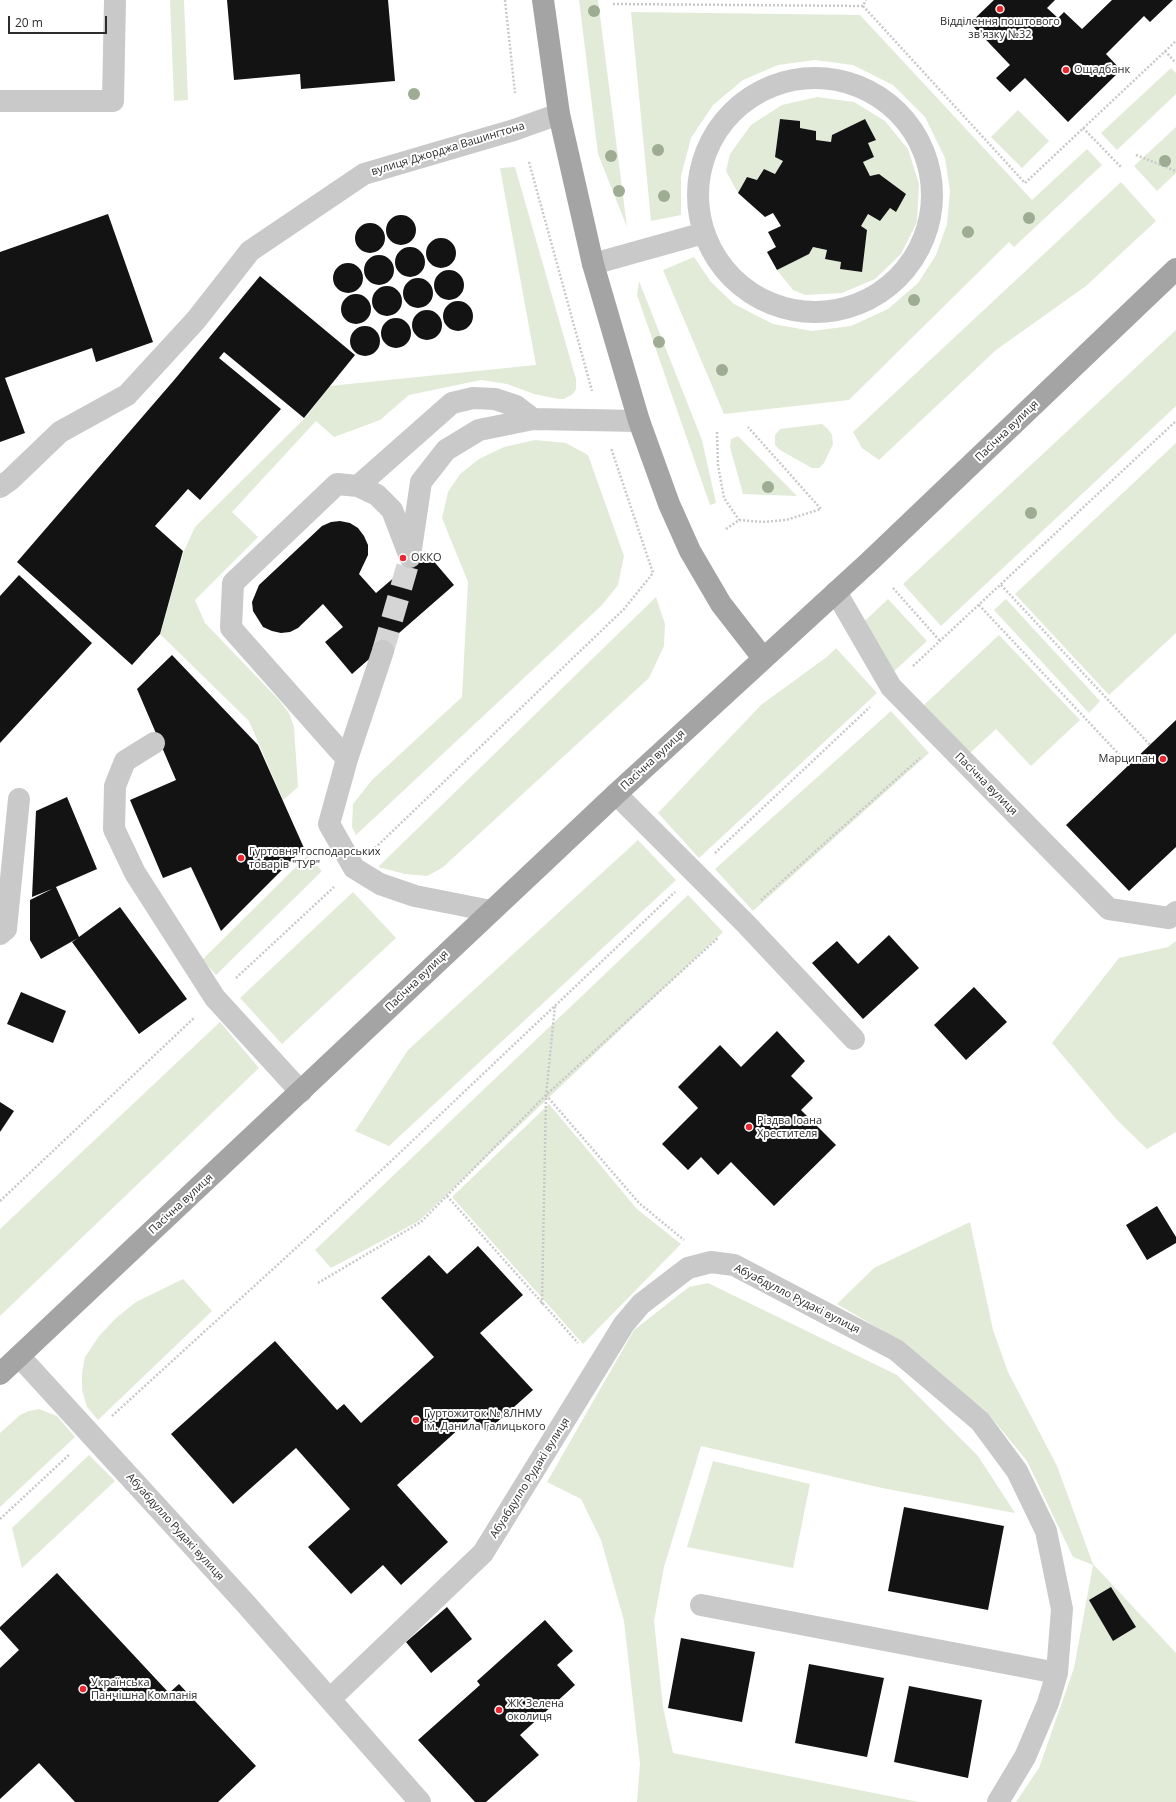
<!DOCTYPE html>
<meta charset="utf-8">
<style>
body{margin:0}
#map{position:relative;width:1176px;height:1802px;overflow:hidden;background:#fff;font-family:"Open Sans",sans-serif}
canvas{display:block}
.scale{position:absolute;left:8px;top:16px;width:99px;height:18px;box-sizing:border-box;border:2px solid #2c2c2c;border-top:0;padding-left:5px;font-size:12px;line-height:14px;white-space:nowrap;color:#2c2c2c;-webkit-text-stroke:3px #fff;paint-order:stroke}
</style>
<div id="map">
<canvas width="1176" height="1802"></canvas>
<div class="scale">20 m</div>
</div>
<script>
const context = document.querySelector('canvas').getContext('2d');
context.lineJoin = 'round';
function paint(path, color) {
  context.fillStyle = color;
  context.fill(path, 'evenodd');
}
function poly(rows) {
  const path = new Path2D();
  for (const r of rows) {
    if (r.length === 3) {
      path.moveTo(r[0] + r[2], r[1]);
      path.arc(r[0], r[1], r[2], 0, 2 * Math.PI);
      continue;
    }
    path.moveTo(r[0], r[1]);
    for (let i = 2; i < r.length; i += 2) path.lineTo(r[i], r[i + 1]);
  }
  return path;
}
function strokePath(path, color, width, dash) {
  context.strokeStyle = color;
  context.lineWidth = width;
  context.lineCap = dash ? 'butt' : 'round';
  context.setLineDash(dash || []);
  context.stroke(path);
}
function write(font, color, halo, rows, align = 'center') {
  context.font = font + ' "Open Sans",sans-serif';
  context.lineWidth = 4;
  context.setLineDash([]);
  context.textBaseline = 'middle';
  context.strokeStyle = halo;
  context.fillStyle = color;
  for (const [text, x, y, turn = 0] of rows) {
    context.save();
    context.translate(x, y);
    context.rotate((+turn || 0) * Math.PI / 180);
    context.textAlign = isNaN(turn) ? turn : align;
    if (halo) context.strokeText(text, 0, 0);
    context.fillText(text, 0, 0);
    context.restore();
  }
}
const green = poly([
 [170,0,184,0,188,100,174,101],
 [579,0,598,0,627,227,598,154],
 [631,12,860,15,1032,200,1087,149,1102,165,1014,247,1009,242,849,400,724,414,663,270,694,257,711,282,734,304,773,324,812,331,851,326,888,309,918,283,936,255,947,224,950,191,945,158,925,117,893,85,853,65,815,60,778,65,743,80,713,105,691,138,681,176,681,215,651,221],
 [1171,68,1176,73,1176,94,1117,150,1101,133],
 [817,97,854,102,885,121,908,149,919,184,917,222,901,254,875,279,842,293,805,295,793,290,777,270,809,254,813,247,827,250,825,259,841,262,840,269,861,272,867,230,861,226,868,214,880,221,890,208,896,212,906,194,879,174,870,176,863,162,874,157,868,143,876,140,865,119,832,135,831,142,816,140,816,131,800,128,800,121,780,120,775,157,783,161,775,174,764,169,757,180,747,177,738,193,726,171,730,154,751,125,782,105],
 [1018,110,1049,141,1022,168,991,137],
 [1176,127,1176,173,1157,191,1134,166],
 [515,167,576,379,576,389,573,394,564,399,559,399,534,394,507,384,481,380,409,395,380,420,334,437,316,421,232,512,258,537,195,600,205,623,279,700,289,713,294,727,298,787,283,800,249,721,160,634,184,551,195,527,307,416,329,386,536,365,500,168],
 [1121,182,1156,221,1086,286,996,350,879,460,862,448,853,432],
 [639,281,702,440,716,503,710,505,637,295],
 [1176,330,1176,406,941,626,903,584],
 [822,424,828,429,832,435,833,444,824,463,819,468,812,468,780,450,775,445,775,435,780,429],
 [738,436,797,496,743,494,730,447,731,439],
 [535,440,566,443,588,455,624,556,618,585,602,605,356,835,352,827,353,804,372,780,462,697,468,582,442,518,448,492,460,474,479,459,504,447],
 [1176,443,1176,633,1109,695,1015,594],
 [656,597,665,624,664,646,649,678,442,868,427,876,405,874,378,867],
 [888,599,927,641,891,674,853,632],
 [1006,599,1100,701,1089,713,994,610],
 [999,635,1080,720,1031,766,996,729,969,754,924,705],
 [836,648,877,693,699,858,658,813,761,705,828,656],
 [891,711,929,753,753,911,715,869],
 [638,840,676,880,389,1146,355,1131,408,1050],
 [307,856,322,871,216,975,202,960],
 [353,892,396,938,282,1044,240,998],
 [688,895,723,932,419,1221,331,1268,315,1250],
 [1176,941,1176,1132,1147,1149,1117,1120,1052,1043,1119,958,1168,947],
 [220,1022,259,1068,0,1316,0,1229],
 [549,1104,637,1209,681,1244,583,1344,452,1197],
 [970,1222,993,1330,1008,1372,1057,1466,1093,1564,1176,1653,1176,1802,1016,1802,1039,1768,1074,1668,1093,1565,1073,1557,1027,1461,986,1411,893,1337,837,1304,874,1268],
 [183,1279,212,1311,98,1420,87,1407,82,1390,82,1373,85,1357,99,1336,116,1318,136,1302],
 [708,1283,897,1375,978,1456,1015,1513,882,1488,701,1446,664,1567,654,1621,663,1707,673,1753,919,1802,637,1802,640,1764,624,1621,601,1540,581,1499,547,1482,634,1330,689,1287],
 [39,1409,57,1416,75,1437,0,1507,0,1433,20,1415,29,1411],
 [89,1455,115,1481,22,1568,12,1528],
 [713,1461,810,1484,793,1568,687,1547]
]);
const building = poly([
 [227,0,388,0,395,81,301,89,300,74,234,80],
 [994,0,1055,0,1047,8,1058,18,1064,12,1082,29,1112,0,1173,0,1150,22,1144,16,1106,54,1121,70,1068,122,1025,78,1010,92,996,78,1010,65,970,23],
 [780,119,800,121,800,128,816,131,816,140,831,142,832,135,865,119,876,140,868,143,874,157,863,162,870,176,879,174,906,194,896,212,890,208,880,221,868,214,861,226,867,230,862,272,840,269,841,262,825,259,827,250,813,247,809,254,777,270,767,252,776,247,768,232,781,226,773,213,765,217,738,193,747,177,757,180,764,169,775,174,783,161,775,157],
 [108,214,153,342,96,362,92,348,5,378,25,433,0,442,0,252],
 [401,230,15],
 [370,238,15],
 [441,253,15],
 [410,262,15],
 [379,270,15],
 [348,278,15],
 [449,285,15],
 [260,276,355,355,304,418,224,352,219,358,281,409,200,500,188,489,155,526,183,551,160,634,132,665,17,562,175,379],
 [418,293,15],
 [387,301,15],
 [356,309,15],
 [458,316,15],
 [427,325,15],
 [396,333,15],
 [365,341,15],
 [340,521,350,523,358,528,364,536,368,545,368,555,359,574,376,593,425,551,454,585,352,674,325,642,343,627,323,604,298,628,290,632,281,633,272,631,263,627,253,611,252,602,259,585,322,526,331,522],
 [19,575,92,643,0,743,0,596],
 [172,655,258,745,304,848,221,931,191,867,163,878,130,800,176,780,137,689],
 [1176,720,1176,847,1129,891,1066,825],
 [67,797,97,869,56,887,79,937,120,907,187,999,139,1034,72,942,78,938,41,959,30,940,30,900,52,889,32,897,36,811],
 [889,935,919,968,863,1019,812,963,837,941,858,964],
 [974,987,1007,1022,966,1060,934,1025],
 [21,992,66,1011,53,1043,7,1024],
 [777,1031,805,1061,791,1076,813,1098,801,1110,836,1145,774,1206,731,1162,718,1175,701,1157,688,1170,662,1144,698,1108,678,1087,720,1045,741,1067],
 [0,1102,14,1111,0,1132],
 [1157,1206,1176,1237,1176,1243,1147,1260,1126,1225],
 [478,1246,523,1295,480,1333,533,1390,486,1432,472,1417,397,1485,448,1542,401,1585,383,1565,351,1594,308,1547,350,1509,296,1448,233,1504,171,1434,275,1341,337,1410,344,1404,361,1423,434,1357,381,1298,429,1255,447,1274],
 [904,1507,1004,1526,988,1610,888,1591],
 [57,1573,169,1693,179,1684,256,1766,218,1802,75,1802,39,1763,0,1799,0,1668,19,1650,0,1629,0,1627],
 [1111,1587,1136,1627,1113,1641,1089,1600],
 [447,1607,472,1639,431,1673,406,1642],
 [545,1620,573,1651,557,1665,575,1685,520,1735,539,1755,486,1802,475,1802,418,1740,480,1685,477,1681],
 [681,1638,755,1652,742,1722,668,1708],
 [809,1664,884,1678,867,1757,795,1743],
 [909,1686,982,1700,968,1778,894,1762]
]);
const minorTunnel = poly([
 [383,651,410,557]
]);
const path = poly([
 [505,0,515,93],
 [613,4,863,6,866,0],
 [863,6,1025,183,1176,41],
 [1165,51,1176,63],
 [1083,128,1122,168],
 [1136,155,1176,171],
 [529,162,592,391],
 [717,432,718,465,724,498,739,520],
 [726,529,739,520,763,522,786,520,821,509,748,427],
 [1001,585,1150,745],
 [893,588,940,641],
 [979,605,1129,765],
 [913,666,1176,421],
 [375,848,624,609,653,573,611,448],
 [715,853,870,707],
 [761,900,920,758],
 [236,978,334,887],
 [546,1095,639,1203,684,1240],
 [447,1196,578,1343],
 [0,1201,195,1017],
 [318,1283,421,1222,546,1095,718,938],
 [542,1304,546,1095,555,1006],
 [112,1416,388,1164,675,892],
 [0,1519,70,1454]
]);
const minor = poly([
 [815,195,117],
 [0,101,113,101,115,0],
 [593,264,704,233],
 [358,486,452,403,473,398,495,399,516,406,533,419],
 [0,487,10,480,60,432,127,395,196,320,250,251,364,174,514,130,559,114],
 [411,549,421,482,446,450,479,430,533,419,639,421],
 [836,592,891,687,1109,909,1169,918,1176,912],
 [383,651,347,759,329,824,354,868,380,884,415,896,491,911],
 [154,743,125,761,115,786,114,829,135,873,215,998,301,1092],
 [347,759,231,628,233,583,337,484,358,486,377,495,392,510,410,557],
 [616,794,746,924,854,1039],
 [0,934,6,929,19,799],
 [19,1356,245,1603,420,1802],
 [701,1605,1057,1673],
 [330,1699,483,1553,624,1324,641,1304,688,1268,711,1262,734,1265,896,1350,980,1421,1017,1471,1046,1531,1062,1609,1057,1673,1048,1703,1025,1757,998,1802]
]);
const major = poly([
 [543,0,559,114,593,264,639,421,669,504,690,551,721,604,763,658],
 [0,1374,616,794,869,562,1176,269]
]);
const trees = [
 [594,11],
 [414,94],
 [658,150],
 [611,156],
 [1165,161],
 [619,191],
 [664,196],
 [1029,218],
 [968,232],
 [914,300],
 [659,342],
 [722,370],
 [768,487],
 [1031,513]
];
const markers = [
 [1000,9,4,"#eb262f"],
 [1066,70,4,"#eb262f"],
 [403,558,4,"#eb262f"],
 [1163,759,4,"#eb262f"],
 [241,858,4,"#eb262f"],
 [749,1127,4,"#eb262f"],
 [416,1420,4,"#eb262f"],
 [83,1689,4,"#eb262f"],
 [499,1710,4,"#eb262f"]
];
const poiNames = [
 ["Відділення поштового",1000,22,"center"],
 ["зв'язку №32",1000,35,"center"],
 ["Ощадбанк",1074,70],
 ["ОККО",411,558],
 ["Марципан",1155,759,"right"],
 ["Гуртовня господарських",249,852],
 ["товарів \"ТУР\"",249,865],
 ["Різдва Іоана",757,1121],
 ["Хрестителя",757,1134],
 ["Гуртожиток № 8ЛНМУ",424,1414],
 ["ім. Данила Галицького",424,1427],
 ["Українська",91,1683],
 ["Панчішна Компанія",91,1696],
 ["ЖК Зелена",507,1704],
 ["околиця",507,1717]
];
const streetNames = [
 ["вулиця Джорджа Вашингтона",448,149,-17],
 ["Пасічна вулиця",1007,431,-44],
 ["Пасічна вулиця",653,760,-43],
 ["Пасічна вулиця",986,784,45],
 ["Пасічна вулиця",417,981,-44],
 ["Пасічна вулиця",181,1204,-43],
 ["Абуабдулло Рудакі вулиця",797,1299,27],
 ["Абуабдулло Рудакі вулиця",530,1478,-58],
 ["Абуабдулло Рудакі вулиця",175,1527,48]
];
paint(green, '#e2ebd8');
paint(building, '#131313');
strokePath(minorTunnel, '#d5d5d5', 22, [22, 11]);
strokePath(path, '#c9c9c9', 2.5, [2, 2]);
strokePath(minor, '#c9c9c9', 22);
strokePath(major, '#a4a4a4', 22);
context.fillStyle = '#9dac92';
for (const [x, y] of trees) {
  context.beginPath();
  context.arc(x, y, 6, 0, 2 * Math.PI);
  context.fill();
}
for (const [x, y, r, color] of markers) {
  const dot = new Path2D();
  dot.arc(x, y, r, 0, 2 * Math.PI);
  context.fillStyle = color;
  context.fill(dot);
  strokePath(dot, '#fff', 1.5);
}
write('11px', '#2c2c2c', '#fff', poiNames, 'left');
write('11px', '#2c2c2c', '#fff', streetNames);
</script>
